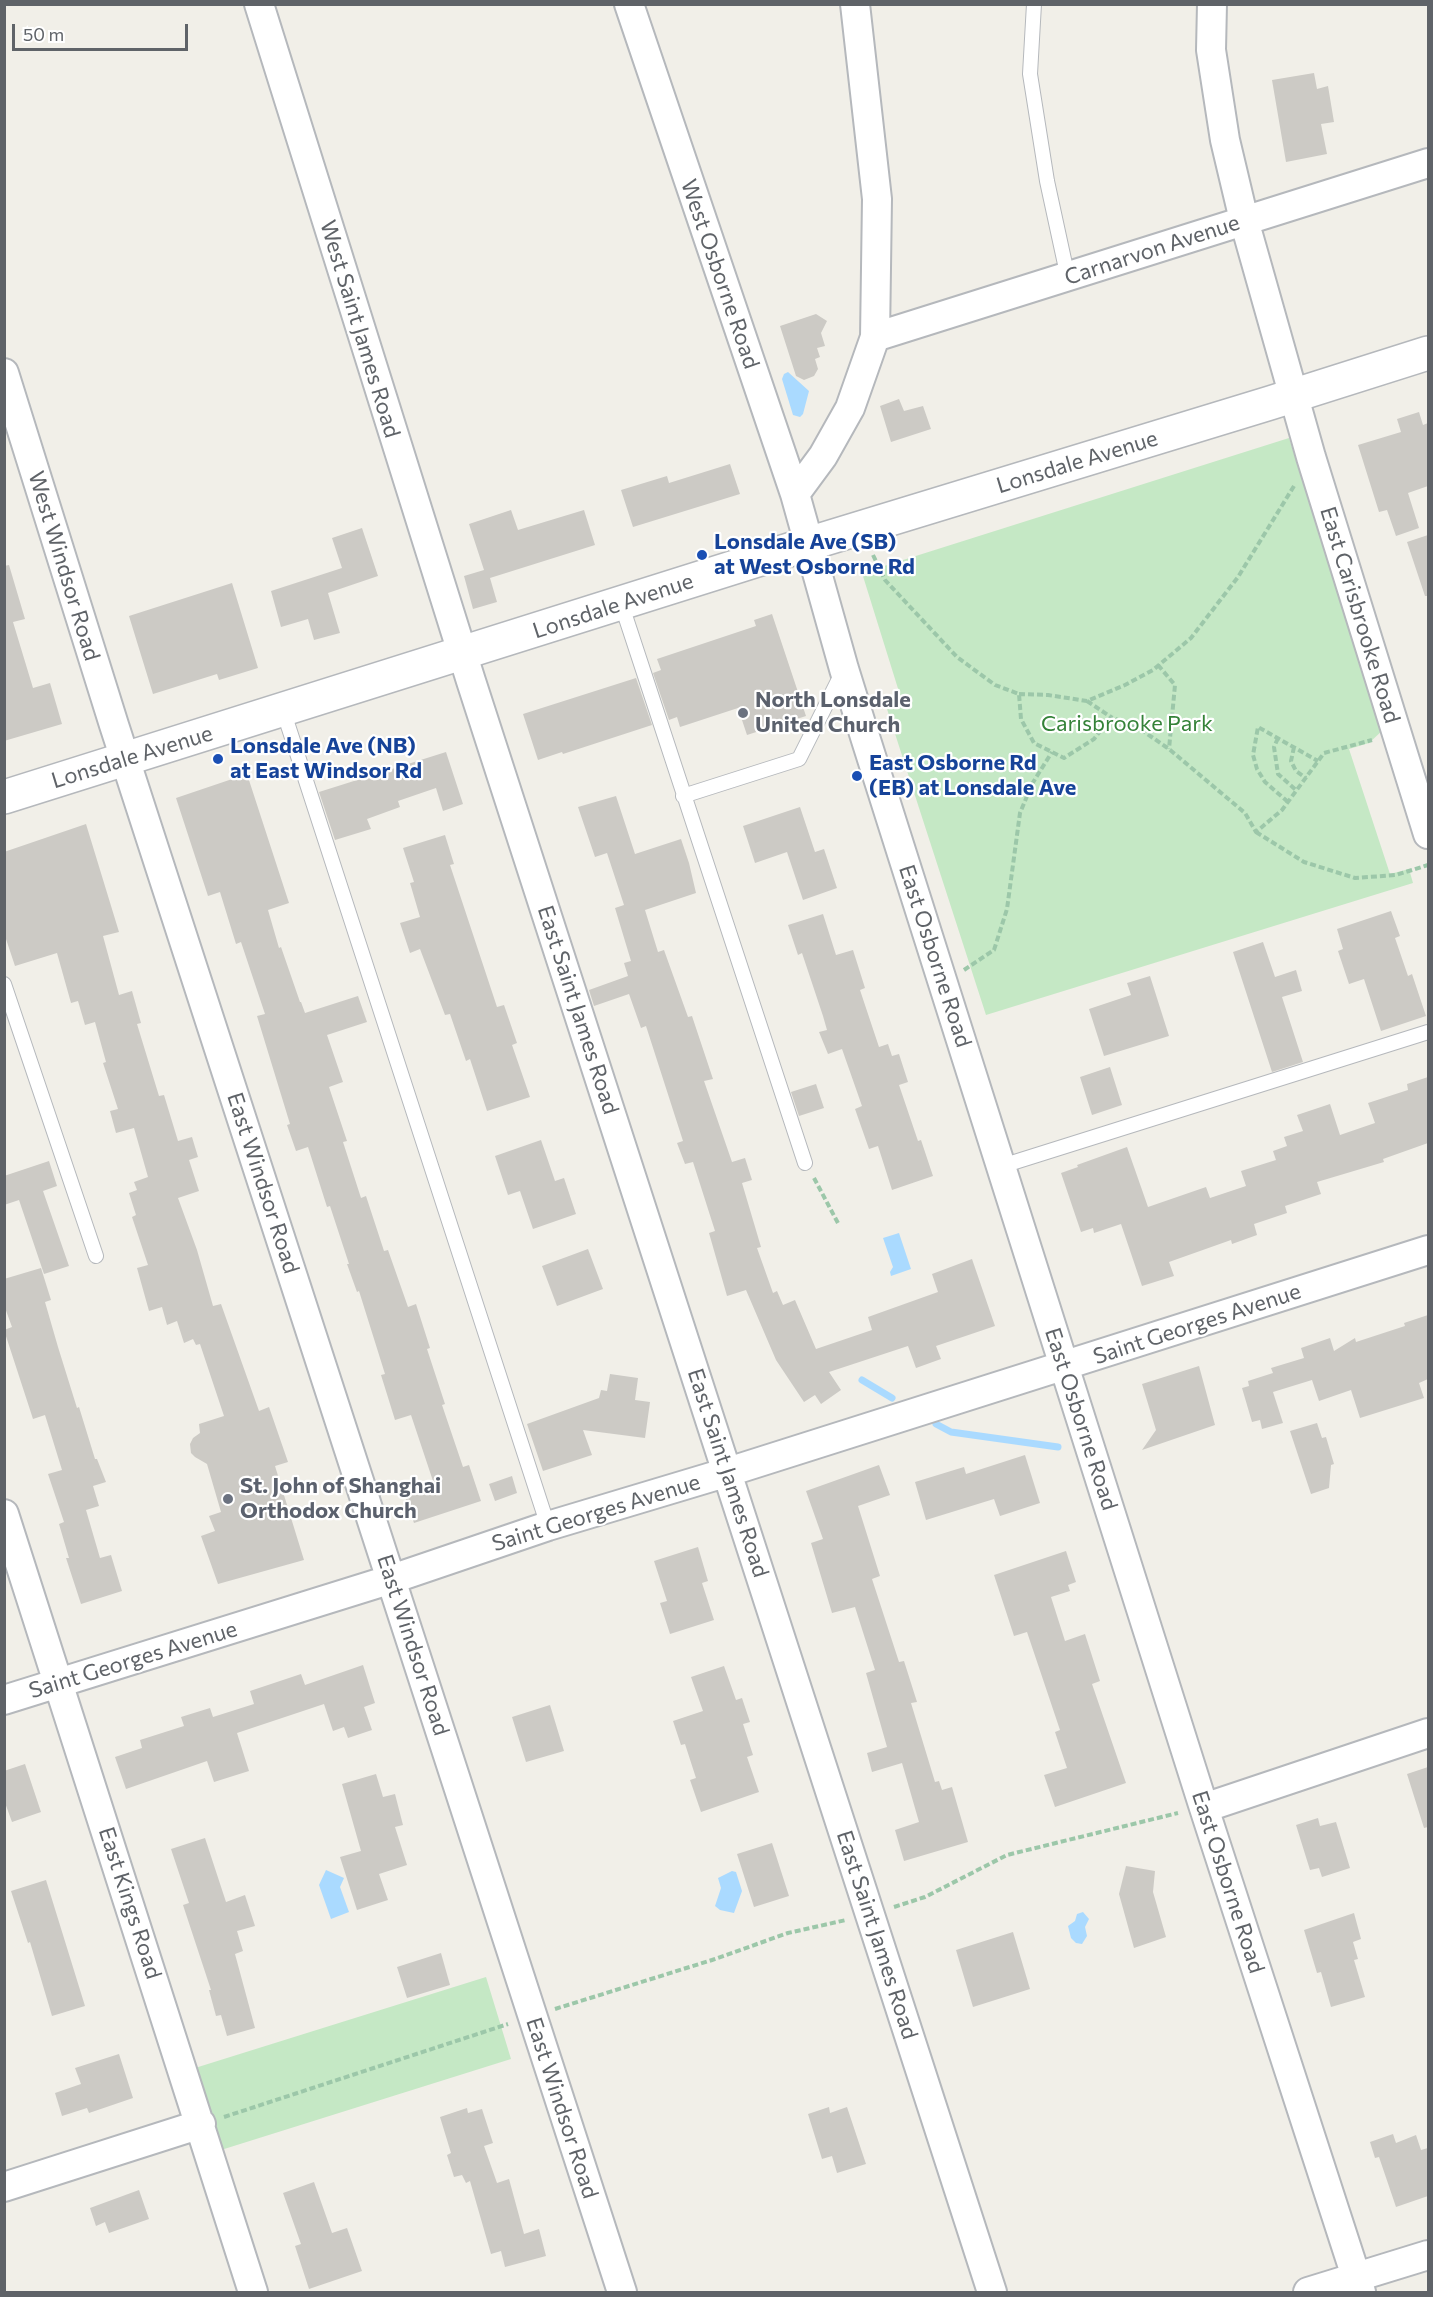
<!DOCTYPE html>
<style>
body{margin:0}
#map{position:relative;width:1433px;height:2297px;overflow:hidden;background:#f1efe8;font-family:Commissioner,sans-serif}
canvas{display:block}
.frame{position:absolute;inset:0;border:6px solid #5f6368;pointer-events:none}
.scale{position:absolute;left:12px;top:24px;width:176px;height:27px;box-sizing:border-box;border:3px solid #5f6368;border-top:0;padding-left:8px;font-size:18px;line-height:21px;white-space:nowrap;color:#5f6368;-webkit-text-stroke:4px #fff;paint-order:stroke}
</style>
<div id="map">
<canvas width="1433" height="2297"></canvas>
<div class="frame"></div>
<div class="scale">50 m</div>
</div>
<script>
const context = document.querySelector('canvas').getContext('2d');
context.lineJoin = 'round';
function paint(path, color) {
  context.fillStyle = color;
  context.fill(path, 'evenodd');
}
function poly(rows) {
  const path = new Path2D();
  for (const r of rows) {
    path.moveTo(r[0], r[1]);
    for (let i = 2; i < r.length; i += 2) path.lineTo(r[i], r[i + 1]);
  }
  return path;
}
function strokePath(path, color, width, dash) {
  context.strokeStyle = color;
  context.lineWidth = width;
  context.lineCap = dash ? 'butt' : 'round';
  context.setLineDash(dash || []);
  context.stroke(path);
}
function write(font, color, halo, rows, align = 'center') {
  context.font = font + ' Commissioner,sans-serif';
  context.lineWidth = 4.5;
  context.setLineDash([]);
  context.textBaseline = 'middle';
  context.strokeStyle = halo;
  context.fillStyle = color;
  for (const [text, x, y, turn = 0] of rows) {
    context.save();
    context.translate(x, y);
    context.rotate((+turn || 0) * Math.PI / 180);
    context.textAlign = isNaN(turn) ? turn : align;
    if (halo) context.strokeText(text, 0, 0);
    context.fillText(text, 0, 0);
    context.restore();
  }
}
const green = poly([
 [1289,438,1383,730,1369,743,1349,749,1390,874,1409,869,1413,883,986,1015,887,709,900,695,862,573],
 [486,1977,511,2059,221,2150,195,2068]
]);
const water = poly([
 [788,372,809,391,803,414,800,417,793,415,782,379,784,374],
 [899,1233,911,1269,891,1276,890,1272,893,1267,883,1238],
 [326,1870,344,1878,340,1887,349,1912,331,1919,319,1885],
 [732,1871,736,1872,742,1891,734,1913,720,1910,715,1906,721,1888,718,1878],
 [1083,1912,1089,1919,1085,1927,1087,1936,1082,1944,1076,1943,1071,1938,1068,1926,1075,1921,1077,1914]
]);
const stream = poly([
 [862,1380,892,1398],
 [936,1424,951,1432,1058,1447]
]);
const building = poly([
 [1314,73,1317,89,1328,86,1334,122,1321,124,1327,154,1286,162,1272,80],
 [816,314,827,321,821,333,825,346,817,348,820,357,815,359,818,369,814,376,804,380,796,376,780,326],
 [899,399,904,411,923,406,931,429,891,442,880,406],
 [1419,412,1423,425,1428,423,1428,486,1408,493,1419,528,1396,536,1387,510,1379,512,1358,445,1401,432,1397,419],
 [730,464,740,494,633,527,621,490,667,476,669,483],
 [511,510,518,530,584,510,595,545,490,578,497,602,473,609,464,576,484,570,469,524],
 [362,528,378,576,328,593,340,633,314,640,308,619,281,627,271,591,342,568,332,538],
 [1428,535,1428,596,1425,596,1407,542],
 [9,565,25,619,13,622,33,688,50,683,62,724,4,741,4,566],
 [232,583,258,668,219,680,217,674,153,694,129,616],
 [772,614,806,716,747,735,738,708,680,727,677,717,669,720,653,673,661,670,657,659,756,626,754,620],
 [636,678,652,725,563,754,562,752,538,760,523,714],
 [446,752,463,804,443,811,436,788,398,801,400,807,367,819,371,829,335,840,319,792],
 [247,774,289,903,268,910,279,948,281,947,300,1002,301,1002,305,1013,358,996,367,1022,327,1035,343,1082,329,1087,347,1141,343,1142,361,1198,366,1196,384,1251,388,1250,408,1307,416,1304,430,1348,427,1349,445,1404,442,1405,463,1467,469,1465,481,1501,414,1523,404,1494,434,1484,411,1415,395,1420,381,1375,385,1374,359,1291,357,1292,347,1264,349,1264,330,1206,327,1207,308,1147,296,1151,287,1125,290,1124,257,1016,265,1014,241,942,236,944,220,892,208,896,176,798],
 [616,796,635,854,681,839,689,863,696,893,645,910,658,952,664,950,688,1017,692,1016,713,1079,704,1081,732,1162,745,1158,752,1180,742,1183,761,1247,757,1248,773,1293,777,1291,783,1305,795,1300,816,1349,872,1330,868,1317,938,1292,932,1274,972,1259,995,1326,936,1346,941,1359,916,1368,908,1346,829,1372,841,1390,821,1404,815,1395,804,1402,776,1360,746,1290,727,1296,709,1233,715,1231,693,1162,685,1164,677,1143,683,1141,646,1026,641,1028,629,994,594,1006,589,990,628,976,624,963,631,961,615,908,624,905,607,853,595,857,578,807],
 [800,807,815,852,824,849,837,888,803,900,787,852,755,863,743,826],
 [86,824,119,932,103,936,119,995,132,991,141,1023,137,1024,159,1096,164,1095,178,1141,192,1137,198,1157,189,1160,199,1191,178,1198,197,1250,213,1306,221,1304,259,1411,269,1407,288,1462,275,1466,304,1560,218,1584,201,1536,215,1531,209,1516,221,1512,207,1464,195,1457,191,1453,190,1444,193,1438,200,1433,199,1424,224,1416,200,1344,196,1345,193,1339,184,1343,177,1321,167,1325,162,1307,149,1311,137,1268,148,1265,132,1217,136,1215,129,1193,137,1190,134,1182,148,1177,134,1128,116,1133,110,1111,118,1109,103,1063,106,1062,95,1022,85,1025,78,1001,71,1003,57,953,15,966,4,933,4,852],
 [445,835,454,864,450,865,497,1007,504,1005,517,1043,512,1045,530,1097,487,1111,470,1059,466,1061,450,1014,445,1015,420,949,410,953,400,923,420,917,410,883,414,882,403,848],
 [1391,911,1400,936,1395,938,1408,976,1412,974,1426,1016,1381,1031,1364,979,1349,984,1338,951,1343,949,1337,929],
 [823,914,836,955,853,950,865,988,860,990,879,1047,888,1044,892,1056,899,1054,908,1082,899,1085,918,1141,921,1140,933,1176,892,1190,878,1146,869,1149,855,1109,862,1106,842,1049,828,1054,819,1032,827,1030,823,1016,802,953,798,955,788,925],
 [1263,942,1275,977,1296,970,1302,991,1282,997,1303,1062,1272,1072,1233,952],
 [1150,976,1169,1036,1104,1056,1089,1009,1131,995,1127,983],
 [1110,1067,1122,1105,1092,1115,1080,1077],
 [1428,1077,1428,1143,1383,1159,1384,1162,1317,1182,1321,1194,1285,1206,1287,1213,1254,1224,1257,1235,1232,1244,1231,1240,1169,1262,1174,1276,1142,1286,1121,1224,1094,1233,1093,1228,1081,1232,1061,1173,1078,1167,1077,1165,1127,1147,1148,1207,1206,1187,1210,1198,1246,1186,1241,1171,1276,1160,1273,1151,1287,1146,1284,1137,1303,1131,1297,1115,1330,1104,1340,1135,1375,1123,1368,1103,1408,1090,1407,1084],
 [816,1084,824,1108,799,1116,791,1092],
 [541,1140,555,1181,564,1178,576,1214,533,1229,520,1191,508,1195,495,1156],
 [49,1161,57,1186,43,1191,69,1266,44,1274,19,1200,4,1205,4,1176],
 [588,1249,603,1289,557,1306,542,1266],
 [41,1268,51,1300,45,1302,58,1347,77,1408,79,1407,95,1459,97,1459,106,1482,93,1486,99,1506,86,1510,100,1558,111,1555,122,1591,81,1604,66,1558,69,1558,59,1524,64,1522,48,1474,62,1470,45,1415,33,1419,4,1330,12,1327,4,1305,4,1279],
 [1428,1315,1428,1379,1419,1383,1424,1398,1360,1418,1351,1390,1319,1401,1312,1380,1273,1392,1283,1423,1262,1429,1260,1420,1252,1422,1242,1388,1249,1386,1248,1381,1273,1373,1271,1368,1304,1358,1301,1348,1330,1338,1334,1351,1355,1338,1356,1342,1405,1326,1404,1323],
 [1199,1366,1215,1425,1142,1450,1156,1430,1142,1384],
 [610,1374,638,1378,635,1400,650,1402,645,1438,583,1430,592,1455,543,1471,527,1424,599,1398,601,1390,607,1391],
 [1317,1423,1322,1438,1326,1437,1334,1464,1331,1465,1329,1488,1311,1494,1290,1431],
 [1025,1455,1040,1503,1000,1516,994,1499,926,1520,915,1482,964,1467,966,1474],
 [879,1465,890,1495,858,1506,880,1576,872,1579,899,1662,904,1661,917,1702,911,1703,935,1782,939,1781,942,1790,952,1787,968,1842,904,1861,895,1830,919,1822,902,1763,872,1772,867,1753,887,1747,866,1673,875,1670,855,1607,832,1613,811,1543,823,1539,806,1491],
 [512,1476,517,1493,495,1501,489,1484],
 [698,1547,708,1581,702,1583,714,1620,670,1634,660,1603,667,1601,654,1561],
 [1066,1551,1076,1582,1068,1585,1070,1591,1051,1597,1065,1641,1085,1634,1100,1681,1092,1684,1126,1783,1055,1807,1044,1775,1067,1768,1055,1732,1060,1730,1027,1632,1014,1636,994,1575],
 [363,1665,375,1703,364,1707,372,1730,348,1738,344,1727,333,1731,324,1704,237,1733,249,1771,214,1782,207,1761,126,1789,115,1757,142,1748,140,1740,184,1726,181,1717,210,1708,213,1717,254,1704,250,1691,301,1674,305,1685],
 [724,1666,736,1700,742,1698,750,1722,743,1724,753,1755,747,1757,759,1792,701,1812,690,1780,696,1778,685,1744,681,1745,673,1721,703,1711,691,1677],
 [550,1705,564,1751,526,1762,512,1717],
 [25,1764,41,1812,12,1822,4,1800,4,1771],
 [1428,1767,1428,1827,1424,1828,1407,1774],
 [376,1774,383,1797,395,1794,403,1825,395,1827,407,1865,379,1874,388,1900,357,1910,340,1857,361,1851,342,1784],
 [1318,1818,1320,1826,1336,1822,1350,1868,1322,1877,1319,1868,1310,1870,1296,1825],
 [205,1838,226,1902,245,1895,255,1926,237,1931,243,1951,235,1954,255,2028,227,2036,221,2015,216,2016,209,1990,211,1990,183,1905,189,1903,171,1849],
 [772,1843,789,1896,754,1907,737,1854],
 [1126,1866,1155,1871,1153,1892,1166,1937,1134,1948,1119,1894],
 [46,1880,85,2006,52,2016,30,1942,28,1943,11,1891],
 [1354,1913,1361,1939,1353,1942,1358,1959,1354,1960,1365,1997,1331,2007,1321,1972,1317,1973,1304,1930],
 [1013,1932,1030,1989,973,2007,956,1950],
 [441,1953,450,1985,407,1998,397,1967],
 [119,2054,133,2098,89,2113,87,2108,62,2116,55,2093,81,2084,75,2068],
 [829,2107,830,2113,847,2107,866,2164,837,2173,832,2156,822,2159,808,2114],
 [467,2108,468,2113,482,2109,493,2143,484,2146,497,2183,509,2179,524,2234,539,2229,546,2256,505,2267,501,2251,491,2254,470,2181,466,2183,462,2175,454,2177,447,2155,451,2153,440,2117],
 [1393,2134,1396,2143,1416,2135,1421,2150,1428,2148,1428,2196,1396,2207,1379,2157,1375,2158,1370,2142],
 [314,2182,332,2233,347,2228,362,2271,309,2289,295,2246,301,2244,283,2193],
 [139,2190,149,2219,109,2233,105,2222,96,2226,90,2208]
]);
const path = poly([
 [873,555,885,580,957,657,995,685,1019,694,1021,719,1034,743,1064,758,1094,739,1111,717,1143,731,1169,749,1245,813,1256,832,1282,810,1324,753,1372,740],
 [1158,665,1175,685,1169,749],
 [1019,694,1048,695,1087,701,1125,685,1153,670,1191,638,1238,577,1294,486],
 [1087,701,1111,717],
 [1278,738,1274,747,1278,774,1296,790],
 [1294,747,1291,761,1296,771,1306,778],
 [1288,802,1265,782,1257,769,1253,755,1258,727,1318,761],
 [1256,832,1304,862,1355,878,1396,875,1428,865],
 [964,970,994,950,1007,909,1020,813,1032,784,1052,752],
 [814,1178,839,1225],
 [894,1907,925,1897,1007,1855,1178,1813],
 [555,2009,712,1960,788,1933,846,1920],
 [224,2117,508,2024]
]);
const service = poly([
 [1034,4,1030,74,1047,181,1068,278],
 [621,603,805,1163],
 [283,710,548,1526],
 [683,796,799,759,843,671],
 [4,984,96,1256],
 [1002,1166,1428,1032]
]);
const minor = poly([
 [259,4,471,681,992,2292],
 [629,4,795,494,844,669,866,740,1204,1808,1361,2292],
 [1212,4,1211,50,1225,140,1244,220,1311,457,1428,834],
 [875,337,1428,163],
 [4,373,114,725,622,2292],
 [795,494,823,456,850,408,875,337,877,199,855,4],
 [4,1514,253,2292],
 [4,1700,392,1579,548,1526,728,1472,1428,1250],
 [1204,1808,1428,1733],
 [4,2187,201,2124],
 [1308,2292,1428,2255]
]);
const tertiary = poly([
 [4,797,808,544,1270,403,1428,353]
]);
const markers = [
 [702,555,6,"#1a4fb4"],
 [743,713,6,"#6b7280"],
 [218,759,6,"#1a4fb4"],
 [857,776,6,"#1a4fb4"],
 [228,1499,6,"#6b7280"]
];
const streetNames = [
 ["Carnarvon Avenue",1152,250,-18],
 ["West Osborne Road",720,274,71],
 ["West Saint James Road",360,329,73],
 ["Lonsdale Avenue",1077,462,-17],
 ["West Windsor Road",64,566,73],
 ["Lonsdale Avenue",613,606,-18],
 ["East Carisbrooke Road",1360,615,73],
 ["Lonsdale Avenue",132,757,-17],
 ["East Osborne Road",935,956,72],
 ["East Saint James Road",578,1010,72],
 ["East Windsor Road",263,1183,72],
 ["Saint Georges Avenue",1197,1324,-18],
 ["East Osborne Road",1081,1419,72],
 ["East Saint James Road",728,1473,72],
 ["Saint Georges Avenue",596,1513,-17],
 ["East Windsor Road",413,1645,72],
 ["Saint Georges Avenue",133,1660,-17],
 ["East Osborne Road",1228,1882,72],
 ["East Kings Road",130,1903,72],
 ["East Saint James Road",877,1935,72],
 ["East Windsor Road",562,2108,72]
];
const transitNames = [
 ["Lonsdale Ave (SB)",714,542],
 ["at West Osborne Rd",714,567],
 ["Lonsdale Ave (NB)",230,746],
 ["at East Windsor Rd",230,771],
 ["East Osborne Rd",869,763],
 ["(EB) at Lonsdale Ave",869,788]
];
const worshipNames = [
 ["North Lonsdale",755,700],
 ["United Church",755,725],
 ["St. John of Shanghai",240,1486],
 ["Orthodox Church",240,1511]
];
const parkNames = [
 ["Carisbrooke Park",1127,724]
];
paint(green, '#c5e8c5');
paint(water, '#aadaff');
strokePath(stream, '#aadaff', 7);
paint(building, '#cccac5');
strokePath(service, '#b5b8bc', 16);
strokePath(minor, '#b5b8bc', 32);
strokePath(tertiary, '#b5b8bc', 36);
strokePath(path, '#9cc7a9', 4, [6, 3]);
strokePath(service, '#fff', 14);
strokePath(minor, '#fff', 28);
strokePath(tertiary, '#fff', 33);
for (const [x, y, r, color] of markers) {
  const dot = new Path2D();
  dot.arc(x, y, r, 0, 2 * Math.PI);
  context.fillStyle = color;
  context.fill(dot);
  strokePath(dot, '#fff', 2);
}
write('22px', '#5f6368', '#fff', streetNames);
write('bold 22px', '#164399', '#fff', transitNames, 'left');
write('bold 22px', '#5b616d', '#fff', worshipNames, 'left');
write('22px', '#348238', '#fff', parkNames);
</script>
